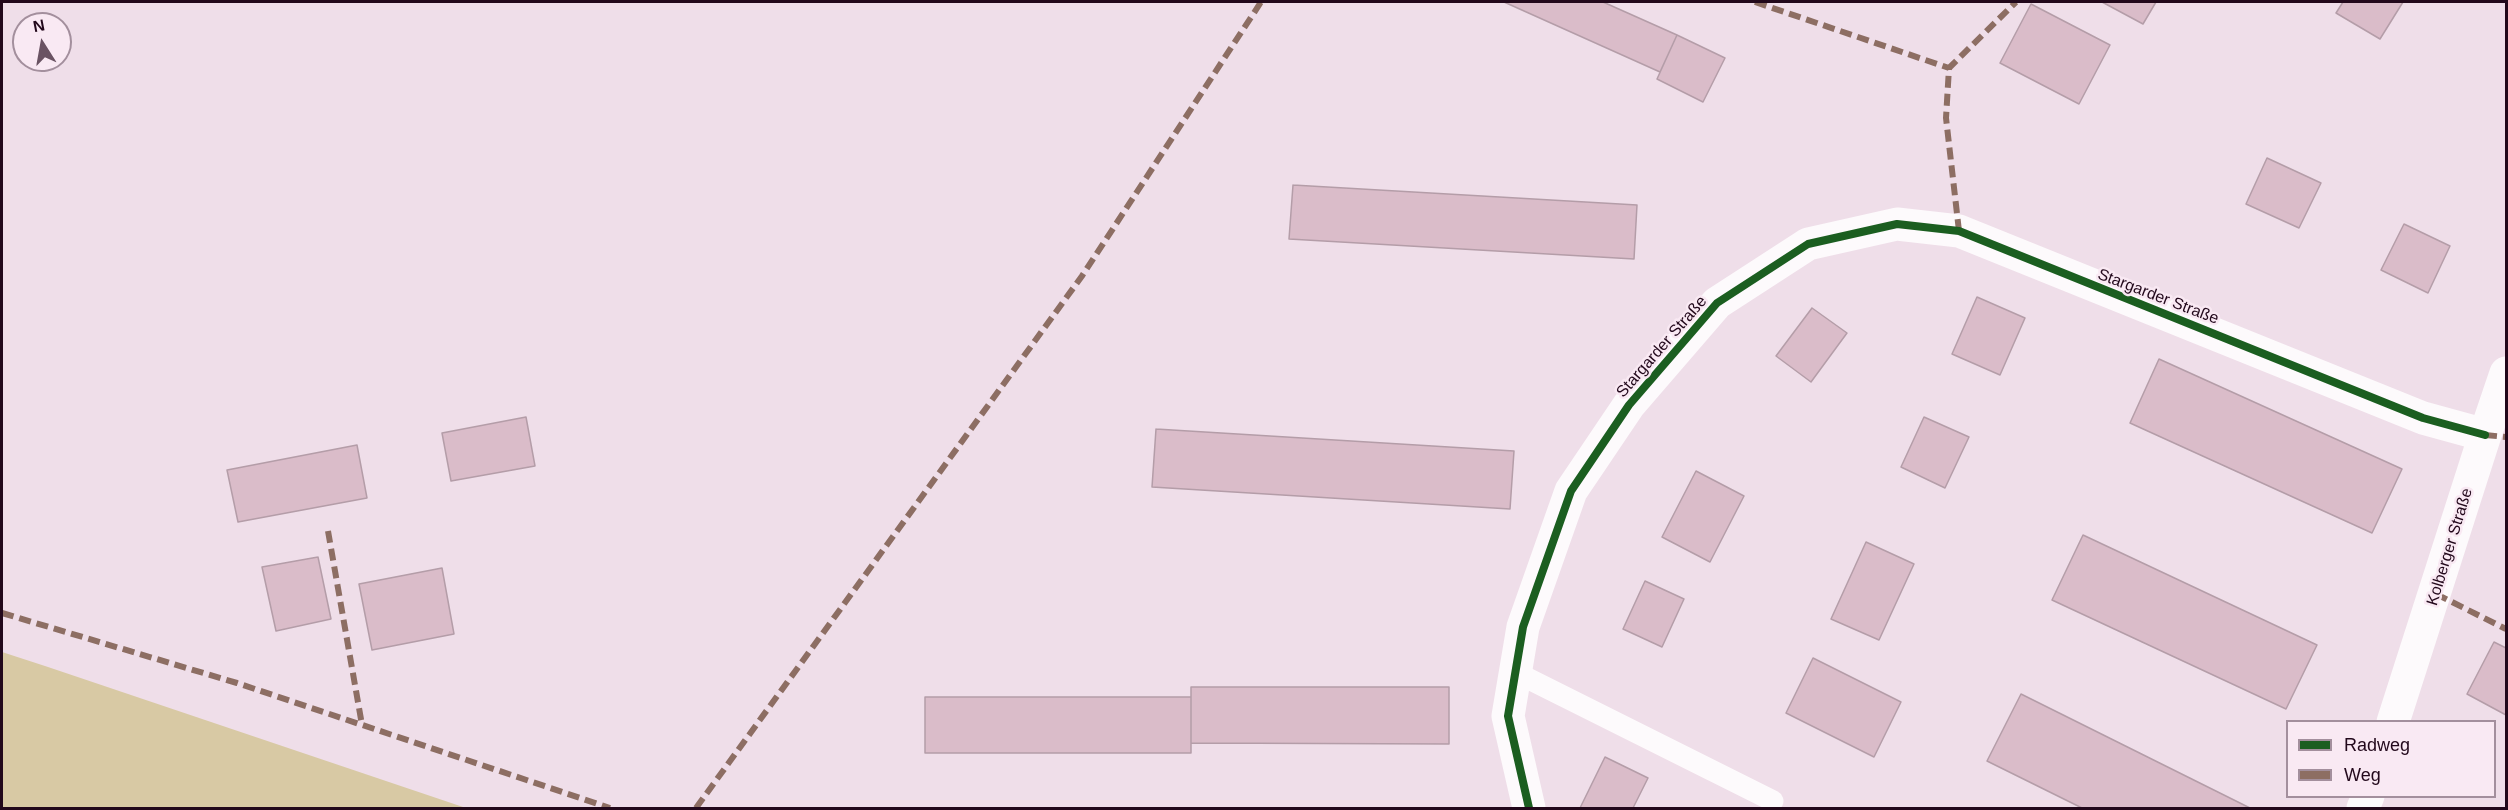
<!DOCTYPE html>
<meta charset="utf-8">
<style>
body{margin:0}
#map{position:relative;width:2508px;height:810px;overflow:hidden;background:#efdee9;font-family:Arial,sans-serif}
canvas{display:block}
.frame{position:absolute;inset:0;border:3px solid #22081b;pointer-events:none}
.legend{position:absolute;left:2286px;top:720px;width:210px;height:78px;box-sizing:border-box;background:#f9e9f3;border:2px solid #a38f9d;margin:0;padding:8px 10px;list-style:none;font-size:18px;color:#22081b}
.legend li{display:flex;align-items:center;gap:12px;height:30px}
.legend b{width:30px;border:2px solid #a38f9d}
.north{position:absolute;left:12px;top:12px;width:60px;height:60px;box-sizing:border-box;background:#f9e9f3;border:2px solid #a38f9d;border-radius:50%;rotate:349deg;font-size:16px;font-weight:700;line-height:24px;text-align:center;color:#22081b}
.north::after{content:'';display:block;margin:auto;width:21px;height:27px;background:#6a5363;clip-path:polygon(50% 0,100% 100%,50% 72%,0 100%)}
</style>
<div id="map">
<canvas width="2508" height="810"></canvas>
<div class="frame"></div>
<ul class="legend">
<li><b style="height:8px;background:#1b5e20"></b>Radweg</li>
<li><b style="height:8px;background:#8d6e63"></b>Weg</li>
</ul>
<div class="north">N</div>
</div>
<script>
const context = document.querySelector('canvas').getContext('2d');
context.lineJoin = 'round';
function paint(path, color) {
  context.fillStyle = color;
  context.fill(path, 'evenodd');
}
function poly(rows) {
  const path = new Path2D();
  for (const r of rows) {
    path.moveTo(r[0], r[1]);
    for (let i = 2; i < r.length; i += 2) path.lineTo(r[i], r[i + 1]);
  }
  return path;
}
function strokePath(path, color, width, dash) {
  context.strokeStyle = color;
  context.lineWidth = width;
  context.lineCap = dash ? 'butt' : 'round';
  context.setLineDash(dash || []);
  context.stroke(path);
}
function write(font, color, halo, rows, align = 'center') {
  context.font = font + ' Arial,sans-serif';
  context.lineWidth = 5;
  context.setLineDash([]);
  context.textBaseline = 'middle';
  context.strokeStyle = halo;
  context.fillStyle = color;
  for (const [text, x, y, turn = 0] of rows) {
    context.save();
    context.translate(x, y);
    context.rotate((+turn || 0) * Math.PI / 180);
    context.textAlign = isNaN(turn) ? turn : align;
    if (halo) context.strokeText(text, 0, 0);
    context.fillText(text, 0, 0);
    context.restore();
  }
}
const green = poly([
 [2,652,48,667,466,808,2,808]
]);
const building = poly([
 [1504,2,1603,2,1677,35,1660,72,1504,2],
 [2102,2,2156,2,2143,24,2102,2],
 [2343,2,2403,2,2380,39,2336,13,2343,2],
 [2031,4,2110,45,2079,104,2000,63,2031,4],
 [1677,35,1725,58,1703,102,1657,79,1677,35],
 [2267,158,2321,183,2299,228,2246,204,2267,158],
 [1293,185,1637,205,1634,259,1289,239,1293,185],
 [2404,224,2450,246,2428,293,2381,270,2404,224],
 [1977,297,2025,318,2000,375,1952,354,1977,297],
 [1812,308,1847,333,1811,382,1776,356,1812,308],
 [2159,359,2402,469,2372,533,2130,423,2159,359],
 [526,417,535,466,451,481,442,433,526,417],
 [1924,417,1969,437,1945,488,1901,467,1924,417],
 [1156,429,1514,451,1510,509,1152,487,1156,429],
 [357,445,367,498,238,522,227,470,357,445],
 [1696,471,1744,496,1710,562,1662,537,1696,471],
 [2083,535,2317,645,2286,709,2052,600,2083,535],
 [1866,542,1914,564,1879,640,1831,619,1866,542],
 [318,557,331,619,276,631,262,567,318,557],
 [442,568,454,634,372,650,359,584,442,568],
 [1645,581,1684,599,1662,647,1623,629,1645,581],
 [2494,642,2506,648,2506,715,2467,694,2494,642],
 [1813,658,1901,702,1874,757,1786,713,1813,658],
 [1191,687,1449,687,1449,744,1191,743,1191,687],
 [2021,694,2250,808,2082,808,1987,761,2021,694],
 [925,697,1191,697,1191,753,925,753,925,697],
 [1605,757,1648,778,1633,808,1580,808,1605,757]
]);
const lane = poly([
 [1515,672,1773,801]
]);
const street = poly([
 [2393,722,2485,435,2506,373],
 [1529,808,1508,716,1523,627,1571,491,1629,405,1717,303,1808,244,1897,224,1959,231,2423,418,2485,435],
 [2363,808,2368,796]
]);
const quiet = poly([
 [1755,2,1949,68],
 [1959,231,1946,118,1949,68,2016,2],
 [2485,435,2506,437],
 [328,531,362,725],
 [2436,594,2506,629],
 [2,613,237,683,610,808],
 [696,808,1082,276,1261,2]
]);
const cycleway = poly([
 [1529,808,1508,716,1523,627,1571,491,1629,405,1717,303,1808,244,1897,224,1959,231,2423,418,2485,435]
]);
const streetNames = [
 ["Stargarder Straße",2158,297,21],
 ["Stargarder Straße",1662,347,-49],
 ["Kolberger Straße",2450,547,-73]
];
paint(green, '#d8c9a4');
paint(building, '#dabcc9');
strokePath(building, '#b49da8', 1.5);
strokePath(lane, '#fdfafc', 21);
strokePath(street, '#fdfafc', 33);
strokePath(quiet, '#8d6e63', 6, [12, 6]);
strokePath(cycleway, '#1b5e20', 8);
write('16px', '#22081b', '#f9e9f3', streetNames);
</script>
